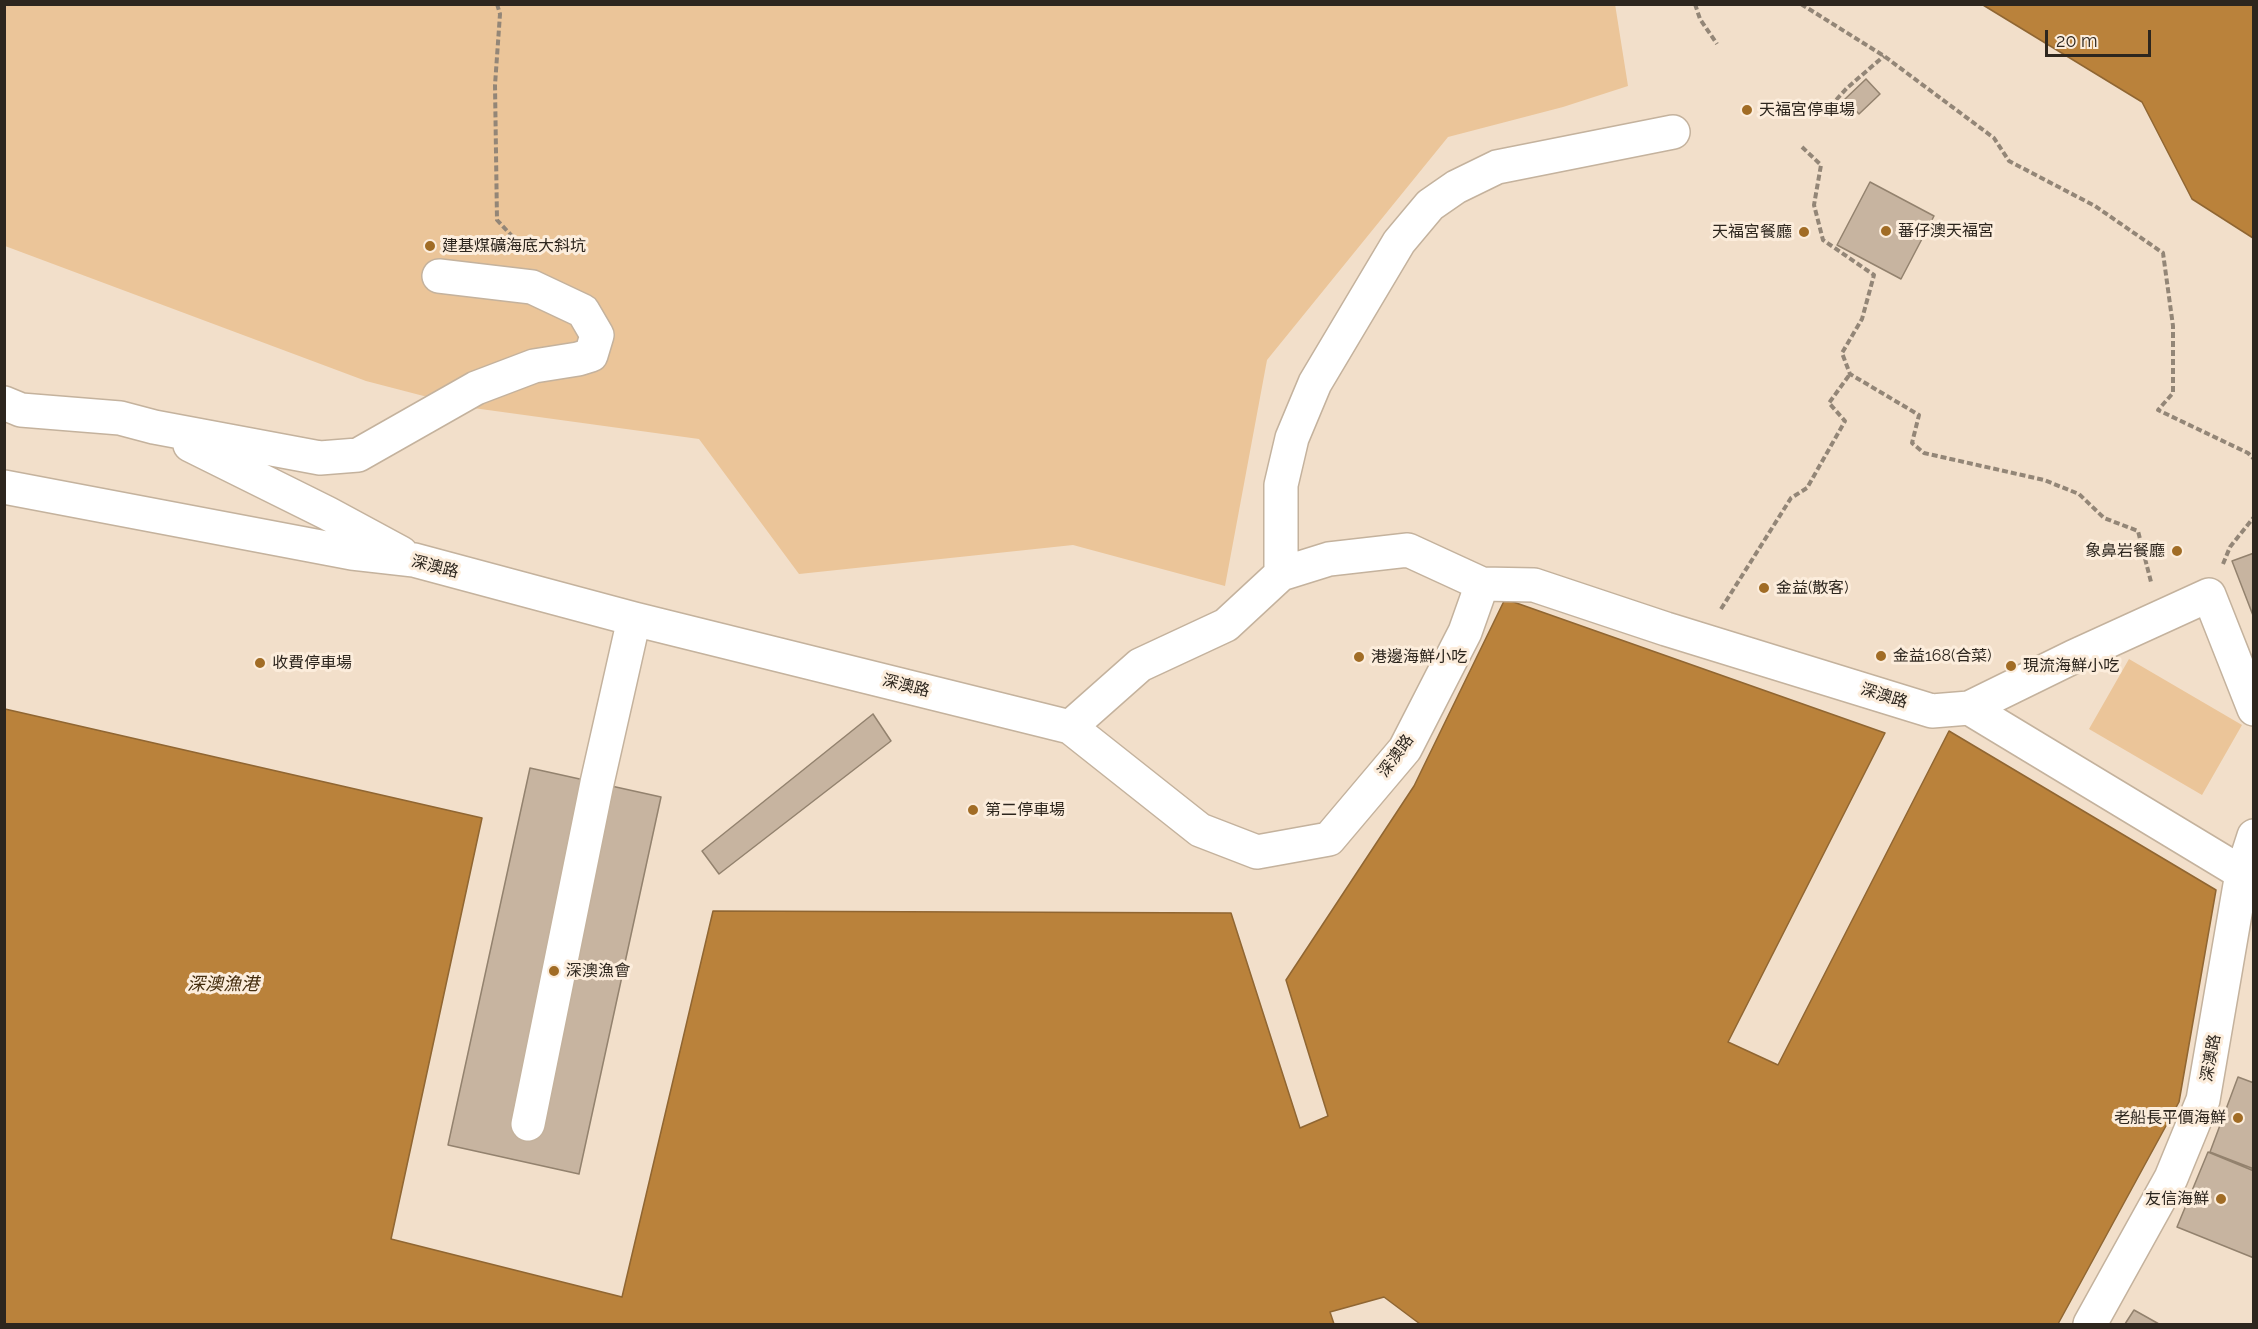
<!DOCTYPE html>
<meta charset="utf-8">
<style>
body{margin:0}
#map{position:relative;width:2258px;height:1329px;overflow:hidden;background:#f2dfca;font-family:Raleway,sans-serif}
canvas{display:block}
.frame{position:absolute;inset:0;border:6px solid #2d261e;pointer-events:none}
.scale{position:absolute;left:2045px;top:30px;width:106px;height:27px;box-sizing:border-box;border:3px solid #2d261e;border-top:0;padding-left:8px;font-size:18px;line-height:21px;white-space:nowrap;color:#2d261e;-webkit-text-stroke:4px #fceddc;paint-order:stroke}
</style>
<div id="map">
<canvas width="2258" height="1329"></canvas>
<div class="frame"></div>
<div class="scale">20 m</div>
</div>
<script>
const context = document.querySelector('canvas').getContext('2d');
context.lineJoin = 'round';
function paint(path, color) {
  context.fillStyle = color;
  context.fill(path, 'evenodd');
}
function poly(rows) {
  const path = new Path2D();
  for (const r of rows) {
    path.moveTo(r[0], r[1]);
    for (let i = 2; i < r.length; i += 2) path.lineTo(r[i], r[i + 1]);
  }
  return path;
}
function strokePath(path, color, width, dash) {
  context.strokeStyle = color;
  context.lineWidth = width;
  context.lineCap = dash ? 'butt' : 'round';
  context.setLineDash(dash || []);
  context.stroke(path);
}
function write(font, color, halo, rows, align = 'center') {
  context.font = font + ' Raleway,"Noto Sans TC",sans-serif';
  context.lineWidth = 6;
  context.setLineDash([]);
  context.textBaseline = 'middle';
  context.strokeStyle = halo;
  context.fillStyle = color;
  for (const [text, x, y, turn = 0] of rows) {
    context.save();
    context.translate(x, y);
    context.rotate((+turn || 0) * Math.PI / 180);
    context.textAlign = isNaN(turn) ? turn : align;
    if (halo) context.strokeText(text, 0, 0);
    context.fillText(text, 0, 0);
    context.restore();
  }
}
const green = poly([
 [1615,4,1628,86,1563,107,1448,137,1267,360,1225,586,1073,545,799,574,699,439,466,407,366,381,5,246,4,5],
 [2129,659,2242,725,2202,795,2089,729]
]);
const water = poly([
 [1983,5,2253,5,2253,238,2192,199,2142,102,1983,5],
 [1505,599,1885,733,1728,1042,1778,1065,1949,731,2216,890,2179,1102,2058,1324,1420,1324,1384,1297,1330,1312,1334,1324,5,1324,5,709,482,818,391,1239,622,1297,713,911,1231,913,1300,1128,1328,1116,1286,980,1414,786,1505,599]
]);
const building = poly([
 [1866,79,1880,94,1859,114,1845,99,1866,79],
 [1870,182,1934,216,1901,279,1837,245,1870,182],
 [2254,553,2254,618,2232,561,2254,553],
 [873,714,891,741,719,874,702,851,873,714],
 [530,768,661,797,579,1174,448,1145,530,768],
 [2238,1077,2254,1083,2254,1169,2210,1152,2238,1077],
 [2208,1152,2254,1171,2254,1258,2177,1227,2208,1152],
 [2134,1310,2159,1324,2125,1324,2134,1310]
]);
const path = poly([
 [497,4,500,14,495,85,497,220,525,250],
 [1695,4,1700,19,1717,44],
 [1801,4,1884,56,1994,138,2009,161,2095,206,2163,253,2173,326,2173,393,2158,410,2248,453,2254,459],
 [1824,113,1847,88,1884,56],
 [1802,147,1821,165,1814,205,1823,240,1874,275,1862,319,1842,353,1850,374,1919,415,1912,443,1924,453,2044,480,2079,494,2104,518,2138,531,2151,582],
 [2223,564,2230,547,2254,517],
 [1721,609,1791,498,1807,488,1845,421,1829,403,1850,374]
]);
const minor = poly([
 [4,403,21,410,120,418,154,427,320,458,358,455,476,388,534,366,578,359,591,355,597,335,583,311,532,287,439,276],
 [190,445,327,513,401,553],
 [4,487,352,553,414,560,634,619,1070,727,1200,830,1257,852,1329,839,1405,749,1465,632,1482,584,1534,585,1666,629,1932,711,1969,708,2242,873,2203,1100,2171,1178,2090,1324],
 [1281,574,1329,559,1408,550,1482,584],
 [1969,708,2073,657,2209,595,2254,709],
 [1070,727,1140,665,1226,625,1281,574,1281,485,1292,438,1315,383,1399,242,1430,205,1456,187,1497,167,1673,132],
 [2242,873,2254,836],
 [528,1124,597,783,634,619]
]);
const markers = [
 [1747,110,6,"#a16c25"],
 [1886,231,6,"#a16c25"],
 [1804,232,6,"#a16c25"],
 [430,246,6,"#a16c25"],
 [2177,551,6,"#a16c25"],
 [1764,588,6,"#a16c25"],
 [1881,656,6,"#a16c25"],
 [1359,657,6,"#a16c25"],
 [260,663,6,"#a16c25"],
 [2011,666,6,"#a16c25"],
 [973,810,6,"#a16c25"],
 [554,971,6,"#a16c25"],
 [2238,1118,6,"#a16c25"],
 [2221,1199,6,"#a16c25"]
];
const poiNames = [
 ["天福宮停車場",1759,110],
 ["蕃仔澳天福宮",1898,231],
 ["天福宮餐廳",1792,232,"right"],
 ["建基煤礦海底大斜坑",442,246],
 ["象鼻岩餐廳",2165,551,"right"],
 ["金益(散客)",1776,588],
 ["金益168(合菜)",1893,656],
 ["港邊海鮮小吃",1371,657],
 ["收費停車場",272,663],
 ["現流海鮮小吃",2023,666],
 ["第二停車場",985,810],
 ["深澳漁會",566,971],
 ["老船長平價海鮮",2226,1118,"right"],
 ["友信海鮮",2209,1199,"right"]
];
const streetNames = [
 ["深澳路",435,567,14],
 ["深澳路",906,686,14],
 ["深澳路",1884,696,17],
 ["深澳路",1396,756,-54],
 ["深澳路",2211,1058,-80]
];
const waterNames = [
 ["深澳漁港",223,985]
];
paint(green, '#ebc599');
paint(water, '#ba823b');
strokePath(water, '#906632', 1.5);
paint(building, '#c7b4a0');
strokePath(building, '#93826e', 1.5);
strokePath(minor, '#c4b29d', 36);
strokePath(path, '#938677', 4, [6, 3]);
strokePath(minor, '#fff', 33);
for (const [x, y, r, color] of markers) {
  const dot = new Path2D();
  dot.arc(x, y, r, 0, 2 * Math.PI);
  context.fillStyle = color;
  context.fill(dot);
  strokePath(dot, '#fceddc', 2);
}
write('16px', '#2d261e', '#fceddc', poiNames, 'left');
write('16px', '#2d261e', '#fceddc', streetNames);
write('italic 18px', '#432c0d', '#fceddc', waterNames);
</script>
